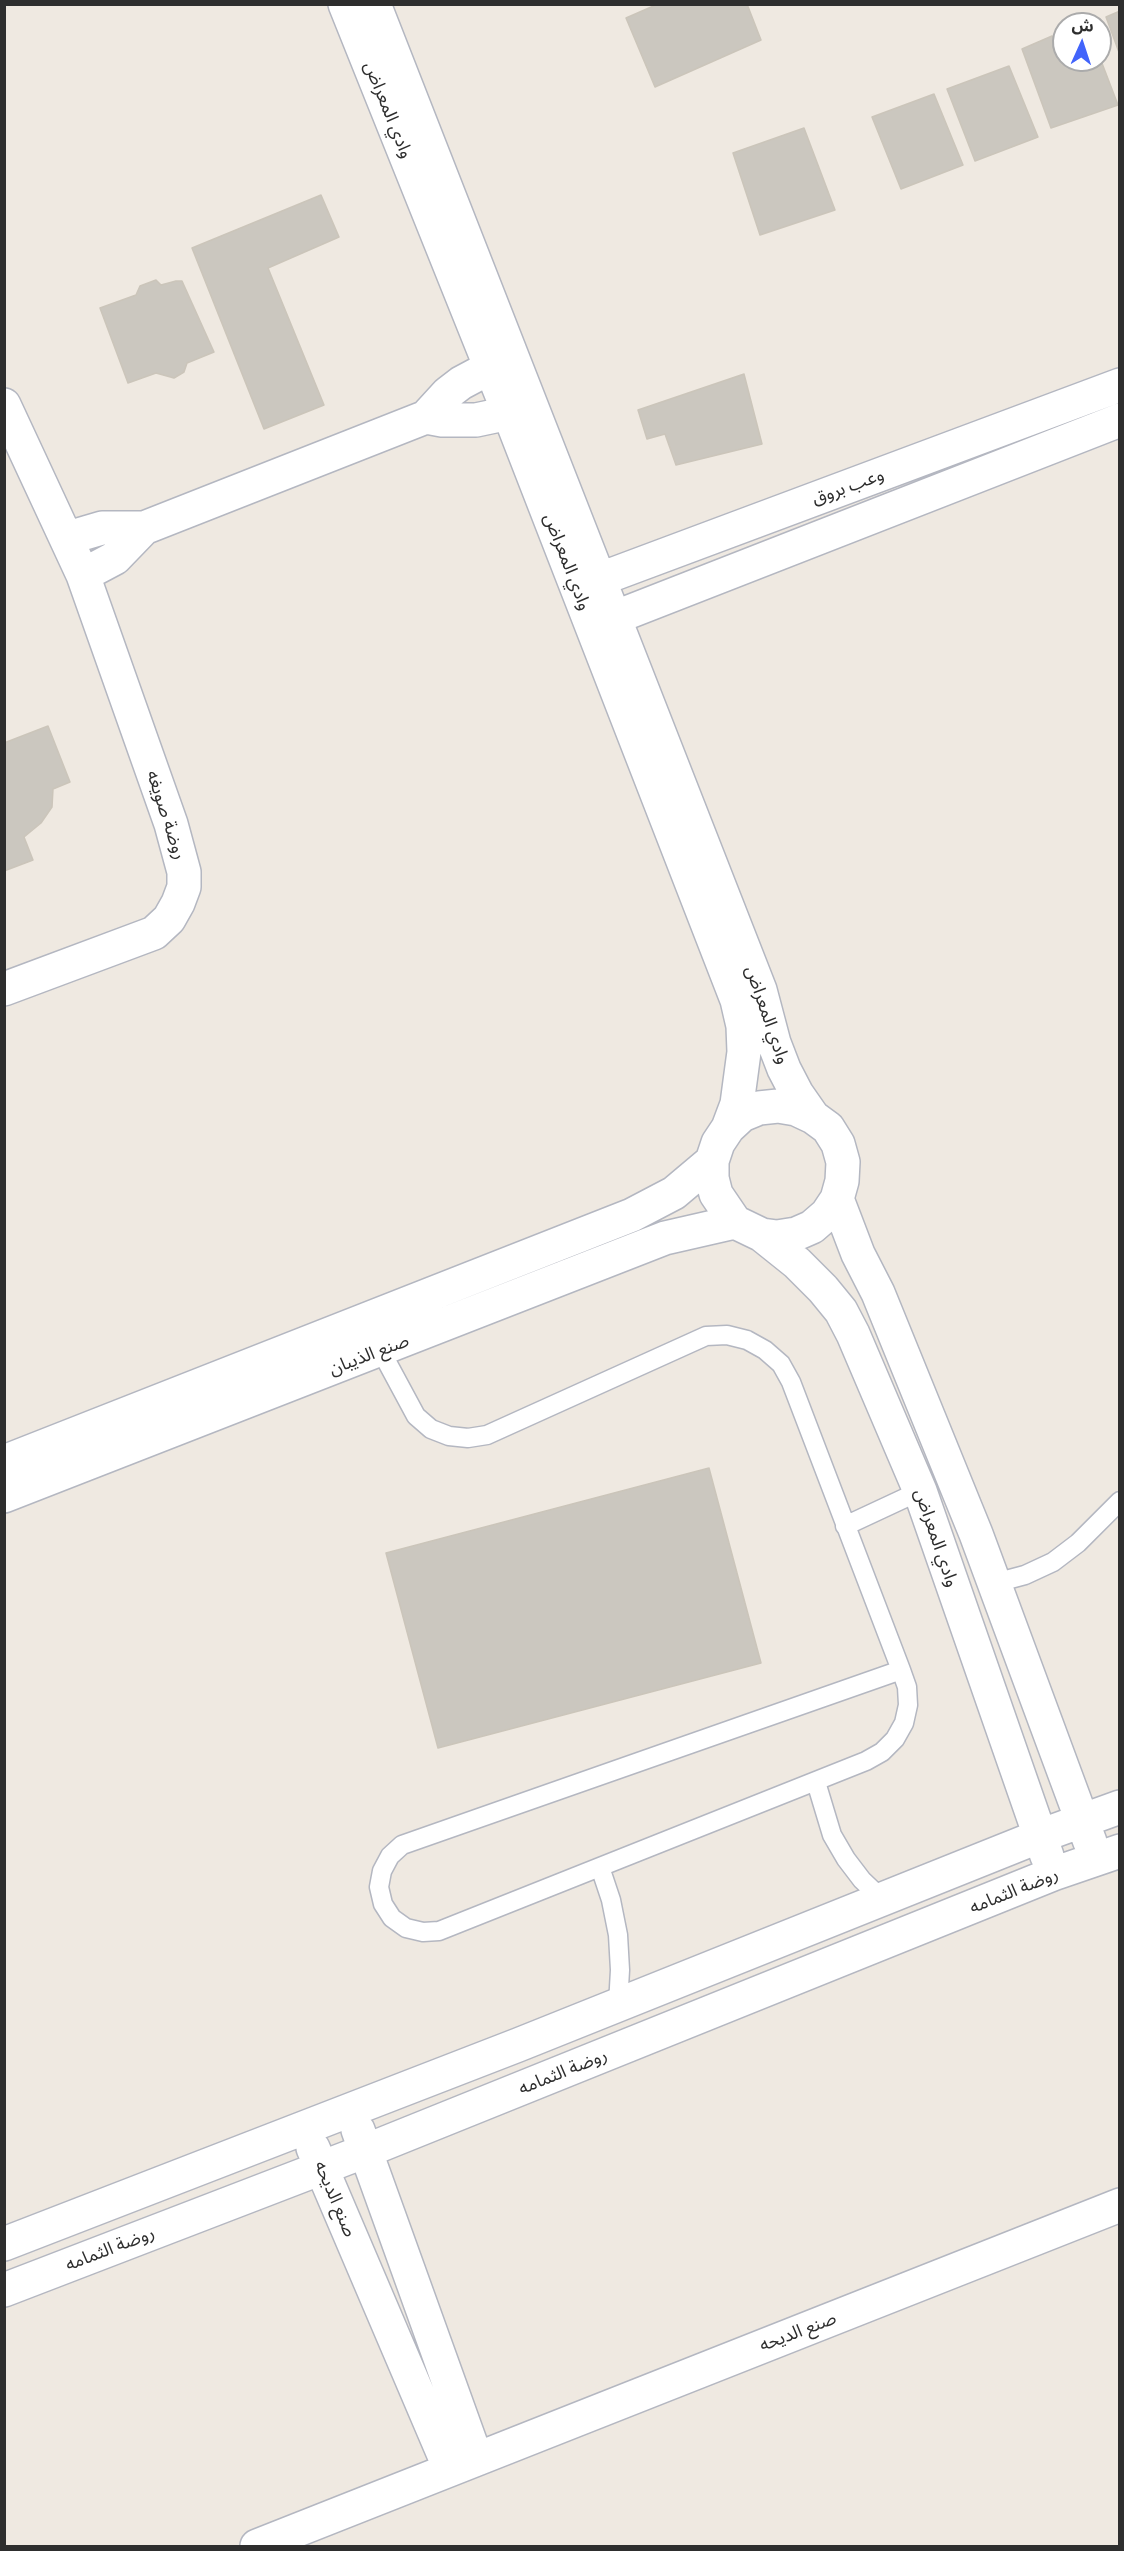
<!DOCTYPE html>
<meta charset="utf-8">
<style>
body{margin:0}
#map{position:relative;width:1124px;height:2551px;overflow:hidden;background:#efe9e1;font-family:Figtree,"Noto Sans Arabic",sans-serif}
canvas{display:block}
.frame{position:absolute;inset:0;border:6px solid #2e2e2e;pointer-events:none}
.north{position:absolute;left:1052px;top:12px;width:60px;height:60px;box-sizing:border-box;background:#fff;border:2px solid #ababab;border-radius:50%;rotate:3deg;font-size:16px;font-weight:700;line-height:24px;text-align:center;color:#2e2e2e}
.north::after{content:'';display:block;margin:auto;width:21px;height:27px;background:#4264fb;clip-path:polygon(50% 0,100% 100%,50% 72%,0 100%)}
</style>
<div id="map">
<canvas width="1124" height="2551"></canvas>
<div class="frame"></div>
<div class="north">ش</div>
</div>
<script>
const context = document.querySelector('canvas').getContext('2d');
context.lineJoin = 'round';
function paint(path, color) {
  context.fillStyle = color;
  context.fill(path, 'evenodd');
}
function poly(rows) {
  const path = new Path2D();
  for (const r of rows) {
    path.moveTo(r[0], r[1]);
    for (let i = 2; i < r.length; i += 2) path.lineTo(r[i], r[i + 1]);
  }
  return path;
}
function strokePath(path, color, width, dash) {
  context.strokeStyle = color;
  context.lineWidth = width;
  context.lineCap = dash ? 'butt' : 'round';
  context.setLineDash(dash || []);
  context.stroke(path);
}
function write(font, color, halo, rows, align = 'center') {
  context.font = font + ' Figtree,"Noto Sans Arabic",sans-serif';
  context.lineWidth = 5;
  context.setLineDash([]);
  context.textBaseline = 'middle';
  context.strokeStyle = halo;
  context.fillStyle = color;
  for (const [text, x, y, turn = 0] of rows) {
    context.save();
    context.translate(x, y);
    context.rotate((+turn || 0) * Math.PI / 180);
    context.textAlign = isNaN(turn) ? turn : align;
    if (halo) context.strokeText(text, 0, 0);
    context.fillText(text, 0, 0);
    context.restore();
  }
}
const building = poly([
 [658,4,747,4,761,40,655,87,626,18,658,4],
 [1120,11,1120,55,1106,17,1120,11],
 [1052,36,1059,44,1064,42,1064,60,1100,60,1100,58,1118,105,1051,128,1022,49,1052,36],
 [1009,66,1038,137,975,161,947,89,1009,66],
 [934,94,963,165,901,189,872,117,934,94],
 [804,128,835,210,760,235,733,153,804,128],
 [321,195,339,237,268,268,324,405,264,429,192,248,321,195],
 [156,280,161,285,176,281,182,281,214,352,187,363,184,372,174,378,156,373,128,383,100,308,136,295,140,286,156,280],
 [744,374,762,444,676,465,665,434,647,439,638,410,744,374],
 [48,726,70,782,53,789,52,807,41,823,24,837,33,860,4,871,4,743,48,726],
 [709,1468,761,1663,438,1748,386,1553,709,1468]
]);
const service = poly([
 [381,1351,416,1416,431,1429,449,1436,468,1438,487,1435,706,1336,727,1335,747,1340,765,1350,781,1364,791,1382,901,1670,907,1687,908,1705,904,1723,895,1739,882,1752,866,1761,439,1931,423,1932,406,1928,392,1918,383,1904,379,1887,382,1871,390,1856,402,1845,901,1670],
 [845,1526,920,1491],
 [995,1583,1025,1575,1053,1562,1078,1543,1120,1501],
 [816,1782,832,1835,846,1859,862,1880,882,1899],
 [600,1867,611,1900,618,1935,620,1970,618,2005]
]);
const minor = poly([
 [345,4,509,413,737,1000,743,1026,744,1052,737,1104,728,1128],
 [374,4,760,990,774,1043,784,1069,797,1094,813,1117],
 [4,405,83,575,171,824,184,872,184,887,178,903,169,919,154,933,4,989],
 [426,417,442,420,476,420,509,413,529,405],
 [68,538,102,528,144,528,426,417,448,393,461,383,491,367,510,361],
 [83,575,115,558,144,528],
 [579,587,1120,385],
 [593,626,1120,420],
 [837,1199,858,1254,878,1293,976,1534,1090,1842],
 [762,1235,777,1237,796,1234,812,1227,827,1214,837,1199,842,1181,843,1162,838,1144,828,1128,813,1117,796,1109,778,1106,759,1108,742,1115,728,1128,718,1143,712,1161,712,1178,716,1194,735,1222,762,1235,797,1263,823,1289,841,1311,853,1334,920,1491,1047,1856],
 [4,1462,632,1215,674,1193,712,1161],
 [4,1496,665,1238,735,1222],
 [358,2130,476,2458],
 [313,2148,450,2469],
 [4,2244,518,2045,1040,1836,1120,1807],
 [4,2290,368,2150,1053,1874,1120,1851],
 [257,2546,1120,2205]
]);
const streetNames = [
 ["وادي المعراض",388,110,68],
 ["وعب بروق",848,487,-20],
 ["وادي المعراض",567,562,69],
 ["روضة صويغه",166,815,72],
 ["وادي المعراض",767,1015,71],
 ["صنع الذيبان",369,1355,-21],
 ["وادي المعراض",936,1538,71],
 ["روضة الثمامه",1014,1891,-22],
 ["روضة الثمامه",563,2072,-22],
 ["صنع الديحه",335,2199,67],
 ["روضة الثمامه",110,2249,-21],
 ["صنع الديحه",798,2332,-21]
];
paint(building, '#cbc7bf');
strokePath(building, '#cbc5ba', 1.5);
strokePath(service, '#b4b7c1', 21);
strokePath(minor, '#b4b7c1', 36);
strokePath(service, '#fff', 18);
strokePath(minor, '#fff', 33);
write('18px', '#2e2e2e', '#fff', streetNames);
</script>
